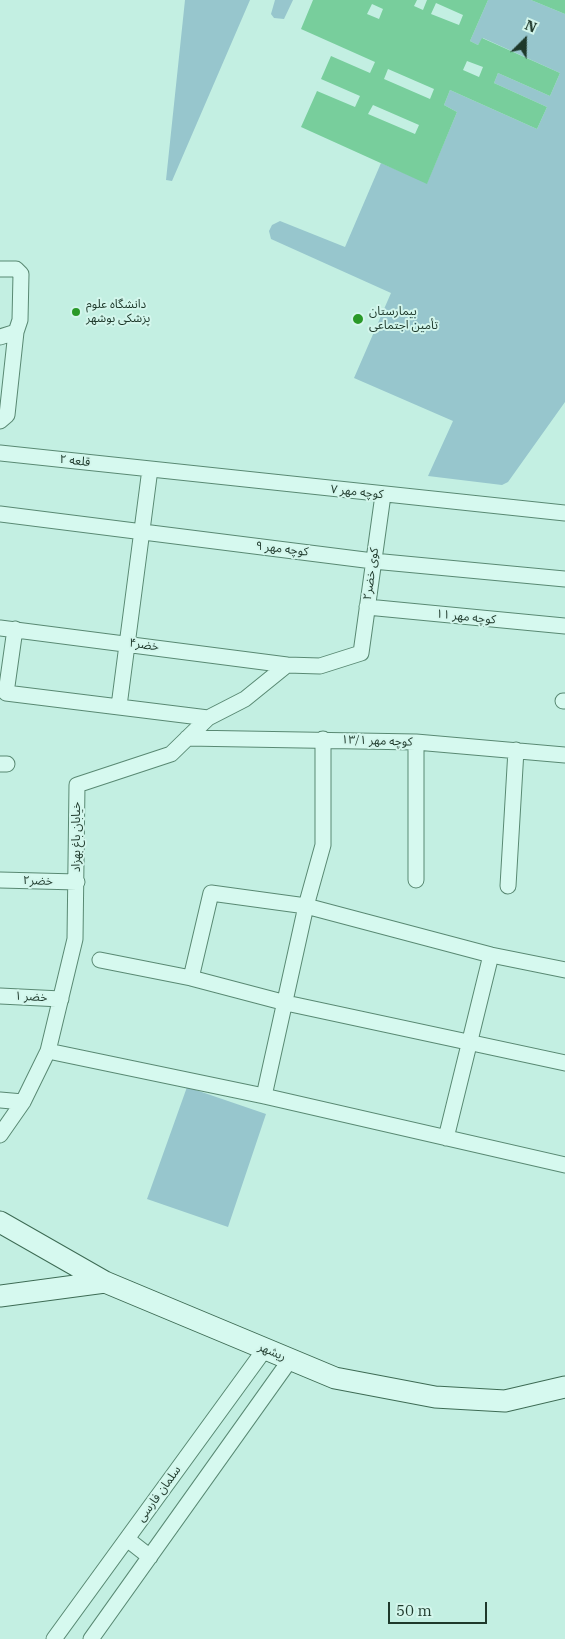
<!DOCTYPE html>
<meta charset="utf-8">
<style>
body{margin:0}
#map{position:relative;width:565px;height:1639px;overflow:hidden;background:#c3efe2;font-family:"IBM Plex Serif",serif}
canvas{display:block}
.north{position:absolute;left:500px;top:15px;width:50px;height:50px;-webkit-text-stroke:4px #d3f6ec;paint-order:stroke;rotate:23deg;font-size:14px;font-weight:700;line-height:20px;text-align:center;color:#1e392b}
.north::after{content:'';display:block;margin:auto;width:18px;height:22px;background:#1e392b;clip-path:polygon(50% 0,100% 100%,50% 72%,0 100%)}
.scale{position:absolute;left:388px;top:1602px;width:99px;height:22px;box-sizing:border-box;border:2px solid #1e392b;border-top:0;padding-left:6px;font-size:15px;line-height:18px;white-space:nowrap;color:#1e392b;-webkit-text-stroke:4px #d3f6ec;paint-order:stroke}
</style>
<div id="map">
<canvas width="565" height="1639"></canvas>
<div class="north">N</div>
<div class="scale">50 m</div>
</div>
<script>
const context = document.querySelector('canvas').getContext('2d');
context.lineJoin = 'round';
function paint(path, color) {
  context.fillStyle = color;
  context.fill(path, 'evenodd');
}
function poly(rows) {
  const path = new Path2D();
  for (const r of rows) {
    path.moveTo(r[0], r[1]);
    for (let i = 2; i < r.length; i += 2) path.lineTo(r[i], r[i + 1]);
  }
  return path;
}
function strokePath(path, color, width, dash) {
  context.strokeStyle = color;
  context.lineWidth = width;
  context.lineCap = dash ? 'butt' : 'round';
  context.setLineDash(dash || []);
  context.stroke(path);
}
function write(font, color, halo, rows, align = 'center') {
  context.font = font + ' "IBM Plex Serif","Noto Sans Arabic",serif';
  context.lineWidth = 4;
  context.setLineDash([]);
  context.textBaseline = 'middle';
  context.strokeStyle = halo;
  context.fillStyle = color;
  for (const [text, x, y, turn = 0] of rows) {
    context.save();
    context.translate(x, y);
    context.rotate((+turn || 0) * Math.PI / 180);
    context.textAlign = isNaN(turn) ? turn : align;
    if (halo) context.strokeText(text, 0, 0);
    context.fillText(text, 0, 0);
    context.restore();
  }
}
const green = poly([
 [185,0,250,0,172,181,166,180],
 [275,0,293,0,284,19,274,18,271,14],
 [488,0,531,0,565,14,565,402,508,482,502,485,428,476,453,421,354,378,391,293,271,239,269,231,272,225,280,221,345,247,381,163,427,183,457,112,444,105,450,90,537,129,547,107,494,83,498,73,550,96,560,73,483,38,478,45,470,41],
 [187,1087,266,1114,228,1227,147,1199]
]);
const building = poly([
 [313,0,417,0,414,6,423,10,427,0,488,0,470,41,478,45,482,38,560,73,550,96,498,73,494,83,547,107,537,129,450,90,444,105,457,112,427,184,301,127,317,91,355,107,360,96,321,79,331,56,370,73,375,62,301,29],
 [436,3,463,15,459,25,431,14],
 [372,4,383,9,379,19,367,14],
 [467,61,483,67,479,77,463,70],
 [388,69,434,89,430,99,384,79],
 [373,105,419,125,415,134,368,114],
 [531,0,565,0,565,14]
]);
const street = poly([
 [0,269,16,269,21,274,20,320,16,332,0,337],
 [0,421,7,415,16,332],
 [0,453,565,513],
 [0,514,373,561,565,579],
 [367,607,565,626],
 [0,628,287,665],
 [15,629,6,693,208,718],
 [563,701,565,701],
 [119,706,150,469],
 [187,738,416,742,565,755],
 [0,764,7,764],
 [0,880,77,882],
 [416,880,416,742],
 [508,886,516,750],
 [100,960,191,978,286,1003,565,1063],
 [191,978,211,893,306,906,491,955,565,970],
 [0,996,61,999],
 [48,1051,264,1096,565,1165],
 [264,1096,306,906,323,845,323,739],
 [0,1100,23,1102],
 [0,1135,23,1102,48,1051,75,939,77,785,171,754,208,718,245,699,287,665,320,666,361,653,383,495],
 [446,1138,491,955],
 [127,1539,150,1557],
 [54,1639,265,1349],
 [91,1639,290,1360]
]);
const secondary = poly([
 [0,1222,105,1282,335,1378,435,1397,505,1401,565,1387],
 [0,1296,105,1282]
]);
const markers = [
 [76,312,5,"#299928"],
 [358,319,6,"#299928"]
];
const poiNames = [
 ["دانشگاه علوم",86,305],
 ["پزشکی بوشهر",86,319],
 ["بیمارستان",369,312],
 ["تأمین اجتماعی",369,326]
];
const streetNames = [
 ["قلعه ۲",75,461,6],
 ["کوچه مهر ۷",357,492,6],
 ["کوچه مهر ۹",282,549,7],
 ["کوی خضر۲",371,574,-82],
 ["کوچه مهر ۱۱",466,617,6],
 ["خضر۴",144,645,8],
 ["کوچه مهر ۱۳/۱",377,741,2],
 ["خیابان باغ بهزاد",77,837,-90],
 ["خضر۲",38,881,2],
 ["خضر ۱",31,997,3],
 ["ریشهر",272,1352,23],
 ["سلمان فارسی",159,1494,-54]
];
paint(green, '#97c6cd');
paint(building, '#78ce9c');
strokePath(street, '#598973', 17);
strokePath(secondary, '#3d6b54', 23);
strokePath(street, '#d6f9ef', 15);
strokePath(secondary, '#d6f9ef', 21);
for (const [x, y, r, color] of markers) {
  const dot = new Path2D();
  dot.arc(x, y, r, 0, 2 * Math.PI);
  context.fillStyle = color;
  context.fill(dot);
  strokePath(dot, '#d3f6ec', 2);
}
write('12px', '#1e392b', '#d3f6ec', poiNames, 'left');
write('12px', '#1e392b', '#d3f6ec', streetNames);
</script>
